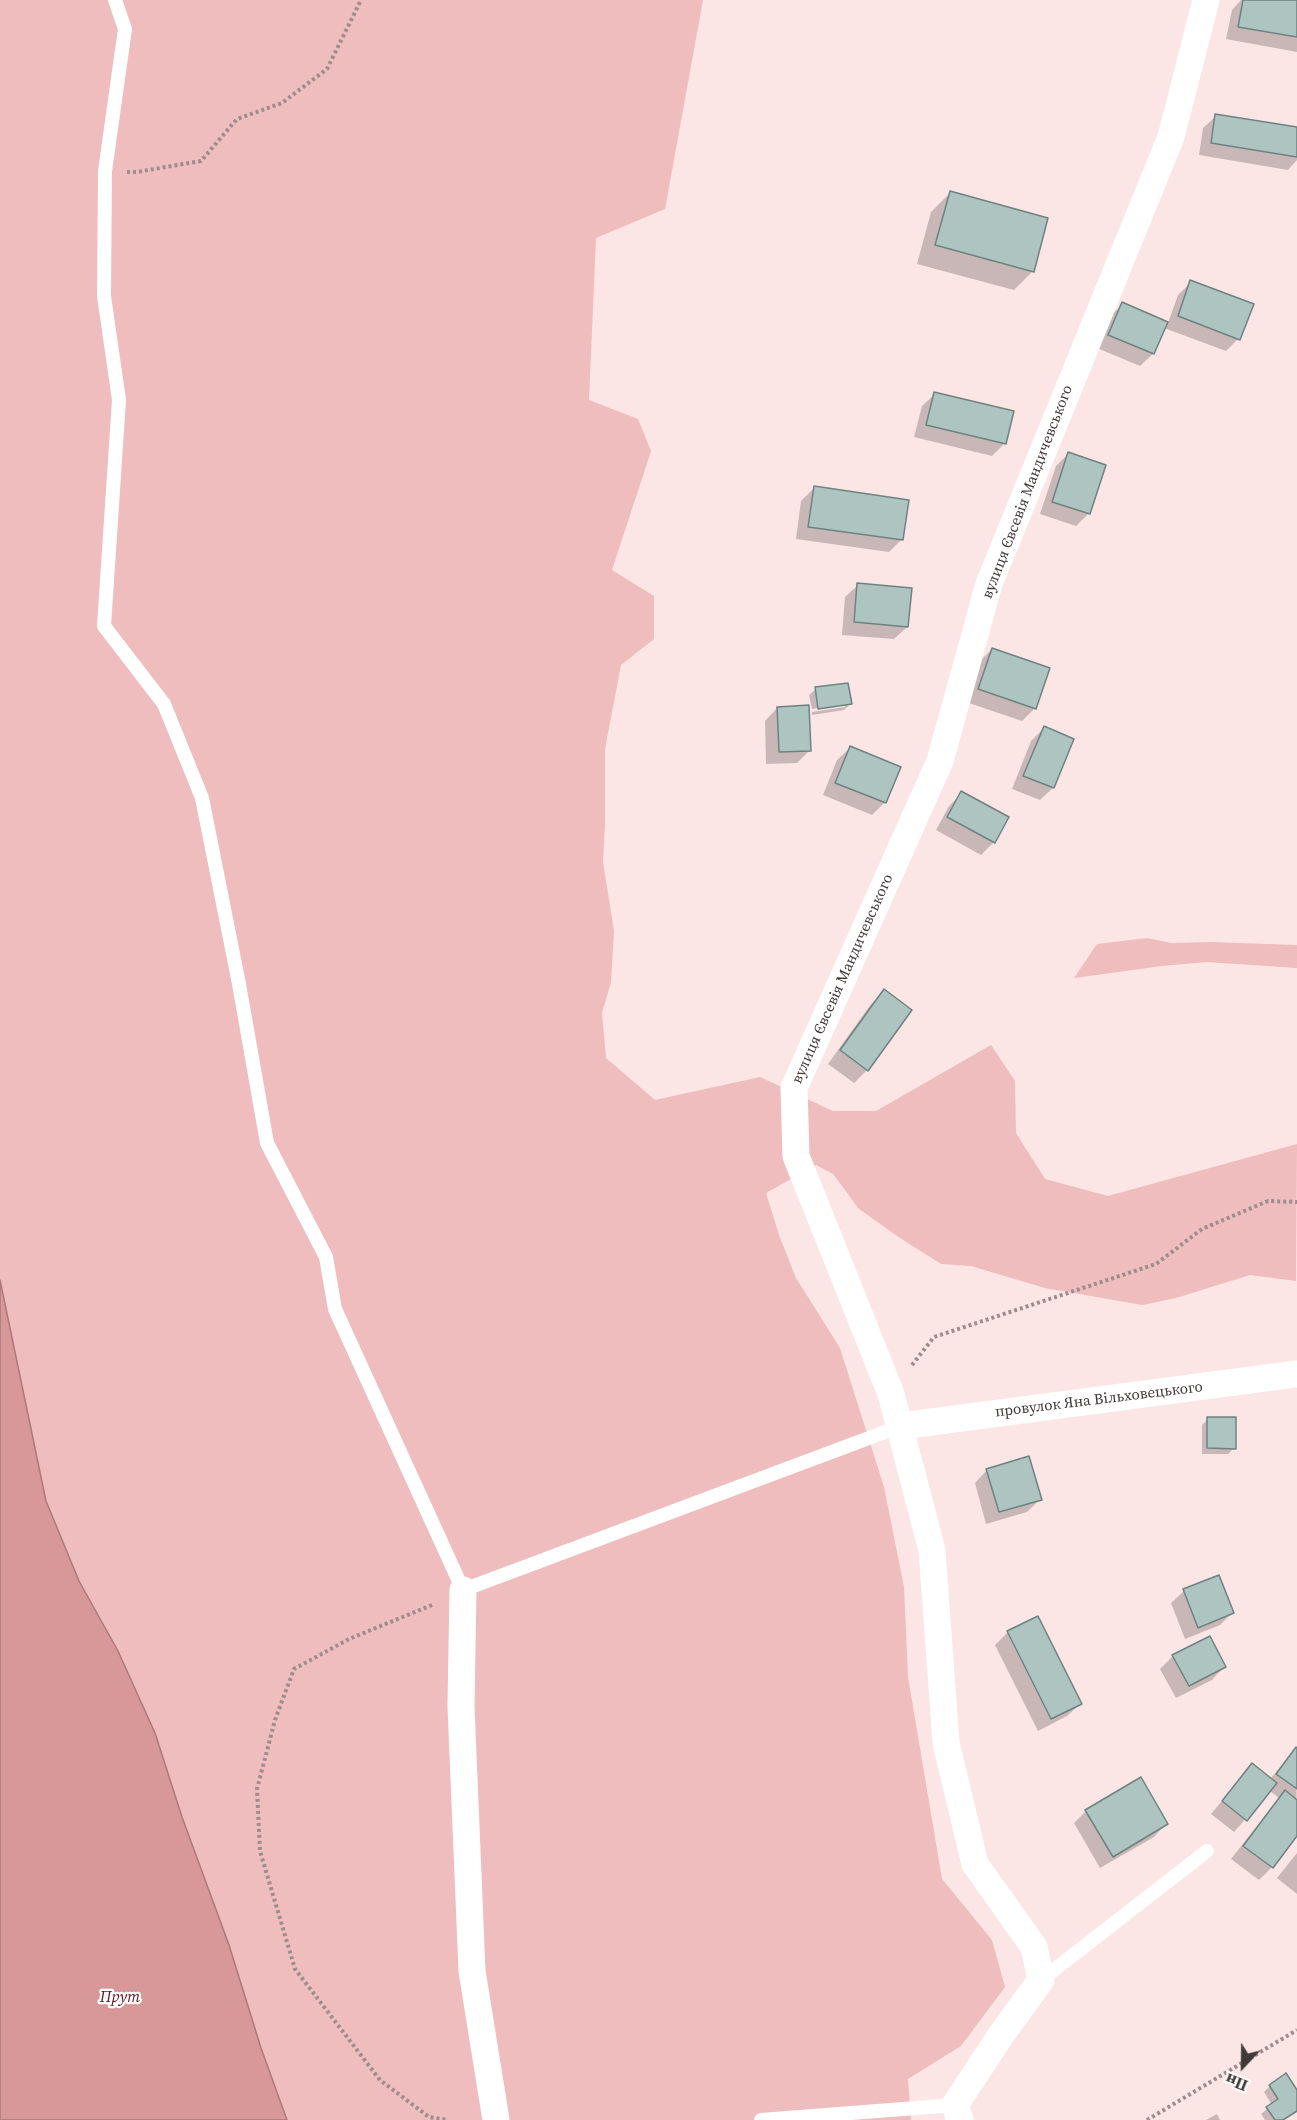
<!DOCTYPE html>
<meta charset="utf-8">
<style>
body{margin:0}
#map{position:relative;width:1297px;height:2120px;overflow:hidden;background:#fce5e5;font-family:"Source Serif 4",serif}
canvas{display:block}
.north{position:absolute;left:1213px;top:2036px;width:60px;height:60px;-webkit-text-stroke:4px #fff;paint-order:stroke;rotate:202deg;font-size:16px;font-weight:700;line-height:24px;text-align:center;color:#413838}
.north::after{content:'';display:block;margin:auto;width:21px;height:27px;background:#413838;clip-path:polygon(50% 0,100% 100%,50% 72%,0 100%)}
</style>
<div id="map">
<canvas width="1297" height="2120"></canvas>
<div class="north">Пн</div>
</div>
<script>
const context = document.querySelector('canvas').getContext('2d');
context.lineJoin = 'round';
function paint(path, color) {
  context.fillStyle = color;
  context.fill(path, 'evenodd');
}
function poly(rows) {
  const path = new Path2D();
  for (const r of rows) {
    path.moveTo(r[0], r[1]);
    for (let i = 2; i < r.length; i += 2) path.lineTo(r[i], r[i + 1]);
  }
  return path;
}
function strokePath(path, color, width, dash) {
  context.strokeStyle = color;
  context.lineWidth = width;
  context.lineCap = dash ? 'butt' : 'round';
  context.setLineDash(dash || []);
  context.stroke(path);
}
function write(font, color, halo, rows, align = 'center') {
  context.font = font + ' "Source Serif 4",serif';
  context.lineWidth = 4.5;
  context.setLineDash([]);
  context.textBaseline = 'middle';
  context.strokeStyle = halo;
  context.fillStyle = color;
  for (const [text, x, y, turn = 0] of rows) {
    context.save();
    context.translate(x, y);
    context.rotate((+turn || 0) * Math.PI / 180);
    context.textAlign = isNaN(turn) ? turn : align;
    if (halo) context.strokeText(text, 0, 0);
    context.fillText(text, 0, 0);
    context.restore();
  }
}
const green = poly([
 [0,0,703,0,665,209,596,238,589,400,638,419,651,451,612,570,654,596,654,639,621,665,605,749,605,824,603,862,614,931,611,982,602,1013,606,1058,655,1100,760,1077,833,1111,876,1111,991,1045,1015,1081,1016,1133,1045,1179,1108,1196,1297,1144,1296,1281,1250,1275,1176,1298,1142,1305,1045,1288,971,1266,941,1264,900,1238,859,1209,833,1174,816,1165,766,1193,779,1235,796,1278,840,1348,884,1487,904,1587,908,1677,942,1879,992,1940,1005,1987,961,2046,908,2079,911,2120,287,2120,261,2048,229,1945,182,1817,155,1733,118,1651,79,1581,46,1501,0,1280],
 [1147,938,1171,943,1210,942,1297,945,1297,968,1207,962,1162,966,1074,978,1097,944]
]);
const water = poly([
 [0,1280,46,1501,79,1581,118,1651,155,1733,182,1817,229,1945,261,2048,287,2120,0,2120,0,1280]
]);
const shadow = poly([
 [1241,0,1297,0,1297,52,1226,39,1232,10],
 [1216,116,1297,128,1297,160,1288,170,1199,155,1203,128],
 [950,193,1033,271,1014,290,917,264,931,212],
 [1191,282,1238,339,1226,351,1164,328,1153,354,1140,366,1097,348,1110,316,1123,304,1168,323,1178,295],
 [935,394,1005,443,992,456,914,437,922,406],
 [1069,453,1089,513,1076,526,1040,514,1056,466],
 [814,488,902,539,889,552,796,539,801,501],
 [858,585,907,627,894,639,842,635,845,597],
 [992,649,1035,708,1022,721,966,702,979,662],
 [816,689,850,704,844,710,812,715,812,712,845,707,845,704,812,709,809,695],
 [777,708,810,750,797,763,766,764,765,721],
 [1044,728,1072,740,1053,788,1040,800,1012,789,1031,741],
 [850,748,885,802,872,815,823,795,837,760],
 [962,793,994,842,981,855,936,830,949,806],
 [884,991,867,1070,854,1083,828,1064,871,1004],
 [1208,1419,1234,1448,1228,1454,1202,1454,1202,1425],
 [987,1470,1040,1499,1027,1512,986,1524,975,1483],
 [1184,1591,1232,1613,1220,1625,1185,1639,1171,1603],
 [1037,1618,1080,1704,1067,1716,1038,1731,995,1645,1008,1632],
 [1173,1656,1224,1667,1212,1680,1176,1698,1160,1669],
 [1296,1749,1297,1834,1272,1867,1259,1880,1231,1859,1279,1798,1270,1791,1234,1832,1211,1814,1252,1765,1270,1779],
 [1086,1811,1166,1824,1154,1837,1100,1868,1074,1823],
 [1297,1853,1297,1894,1277,1878],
 [1270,2086,1297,2092,1297,2112,1284,2120,1265,2120,1261,2114,1272,2105,1264,2092],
 [1217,2114,1220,2120,1206,2120]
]);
const building = poly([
 [1243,0,1297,0,1297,37,1238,27,1243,0],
 [1215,114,1297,127,1297,157,1211,143,1215,114],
 [950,191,1048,218,1034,272,935,245,950,191],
 [1190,280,1254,304,1240,340,1178,316,1190,280],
 [1122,302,1168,322,1154,354,1108,335,1122,302],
 [934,392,1014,411,1006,444,926,425,934,392],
 [1068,452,1106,465,1090,514,1052,502,1068,452],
 [814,486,909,500,903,540,808,527,814,486],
 [857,583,912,588,908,627,854,622,857,583],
 [992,648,1050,668,1036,709,978,689,992,648],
 [848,683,852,704,818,709,815,687,848,683],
 [809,705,811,751,779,752,777,707,809,705],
 [1044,726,1074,739,1054,788,1023,776,1044,726],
 [850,746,901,767,886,803,835,783,850,746],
 [961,791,1009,817,995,843,947,817,961,791],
 [884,989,912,1010,868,1071,840,1050,884,989],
 [1207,1417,1236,1417,1236,1449,1207,1448,1207,1417],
 [1029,1456,1042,1500,999,1512,986,1469,1029,1456],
 [1219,1575,1234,1613,1198,1628,1183,1589,1219,1575],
 [1038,1616,1082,1704,1051,1719,1007,1631,1038,1616],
 [1210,1636,1226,1667,1189,1686,1172,1655,1210,1636],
 [1296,1747,1297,1748,1297,1789,1276,1774,1296,1747],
 [1252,1763,1277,1783,1247,1821,1222,1801,1252,1763],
 [1141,1777,1168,1824,1113,1857,1085,1810,1141,1777],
 [1285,1790,1297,1800,1297,1836,1273,1868,1243,1846,1285,1790],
 [1286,2073,1297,2090,1297,2111,1283,2120,1275,2120,1266,2107,1278,2099,1269,2085,1286,2073]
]);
const path = poly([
 [127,172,137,172,201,161,237,119,282,103,327,69,361,0],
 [912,1365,934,1337,1156,1264,1202,1229,1268,1201,1297,1202],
 [432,1605,349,1639,294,1669,275,1720,257,1789,260,1851,295,1969,380,2080,429,2117,448,2120],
 [1147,2120,1297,2030]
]);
const service = poly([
 [115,0,125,29,105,171,104,296,119,400,104,626,164,704,202,798,239,984,267,1143,326,1257,335,1309,463,1590,901,1426],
 [1041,1980,1207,1851],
 [761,2120,955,2105]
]);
const minor = poly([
 [901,1426,1297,1374],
 [463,1590,461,1706,472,1971,496,2120],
 [960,2120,955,2105,1001,2035,1041,1980,1034,1947,975,1864,946,1743,932,1550,891,1394,796,1156,794,1088,940,761,989,584,1171,137,1206,0]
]);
const streetNames = [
 ["вулиця Євсевія Мандичевського",1028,492,-69],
 ["вулиця Євсевія Мандичевського",843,979,-66],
 ["провулок Яна Вільховецького",1099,1400,-7]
];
const waterNames = [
 ["Прут",120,1998]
];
paint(green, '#efbdbd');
paint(water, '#d89798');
strokePath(water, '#ab7a7b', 1.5);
paint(shadow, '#0003');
paint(building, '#adc4c1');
strokePath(building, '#6e8381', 1.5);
strokePath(path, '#9d8d8d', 4, [3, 3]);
strokePath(service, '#fff', 14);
strokePath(minor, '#fff', 27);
write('15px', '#413838', '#fff', streetNames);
write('italic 16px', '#631721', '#fff', waterNames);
</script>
